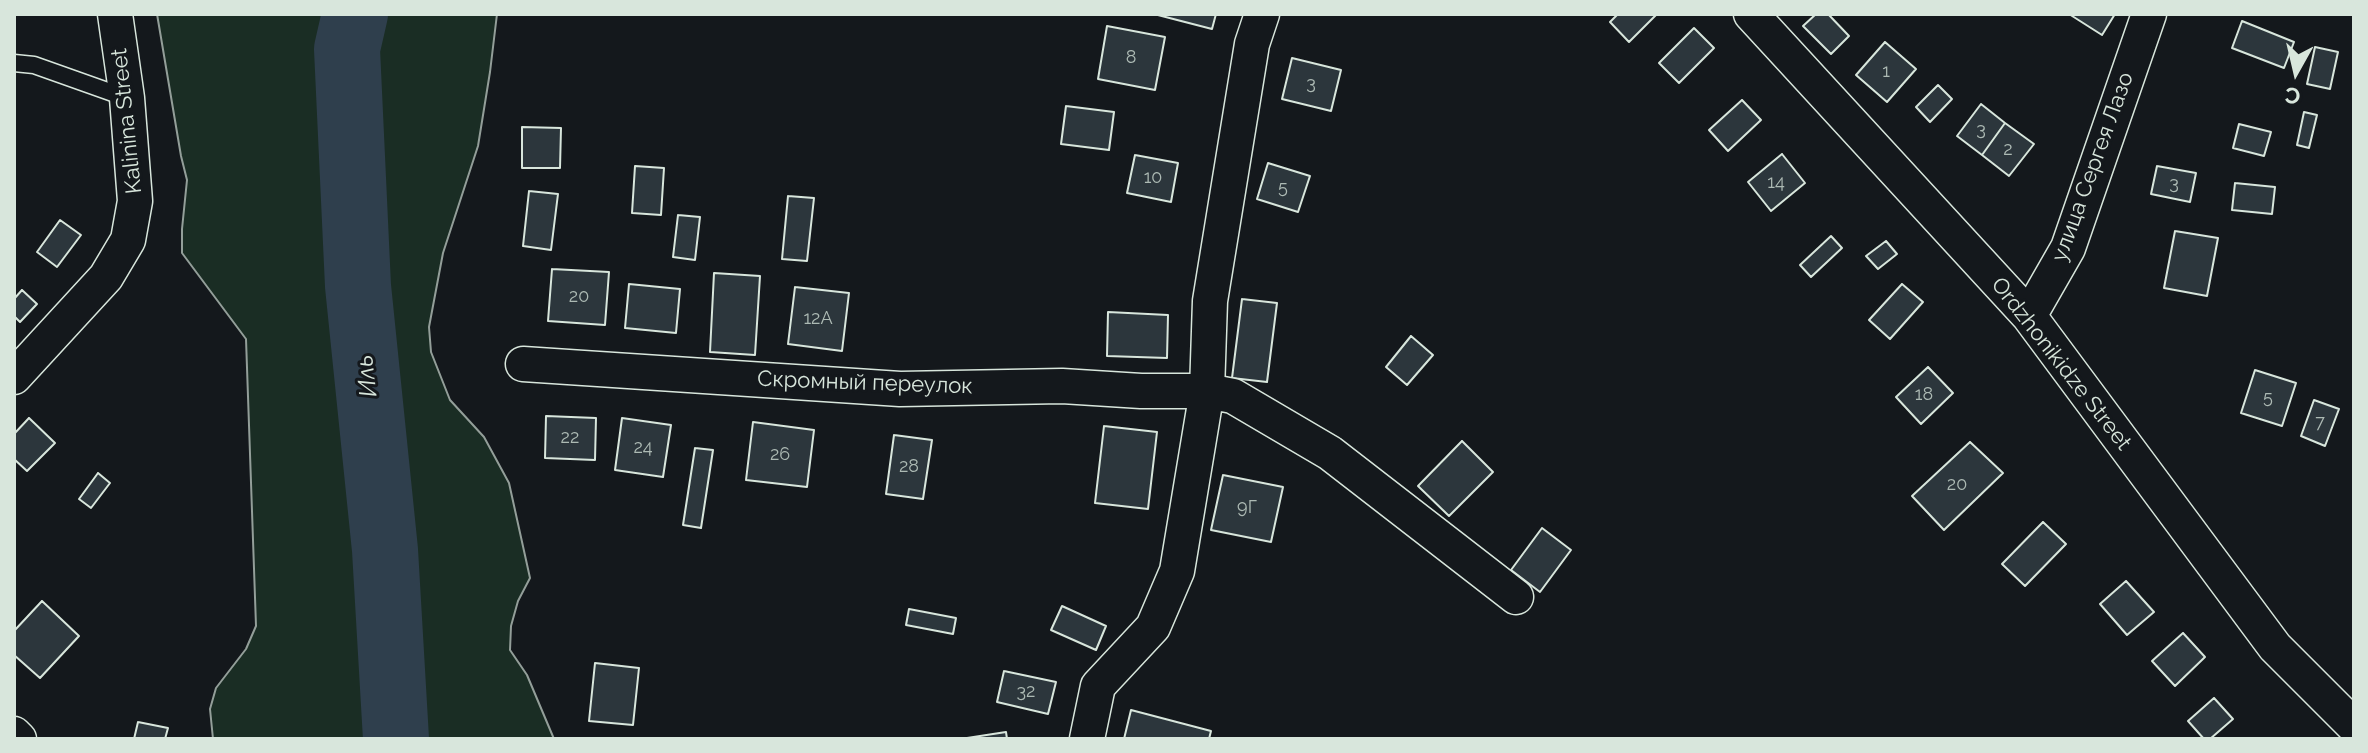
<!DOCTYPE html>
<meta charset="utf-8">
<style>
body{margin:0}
#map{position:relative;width:2368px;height:753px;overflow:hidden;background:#14181c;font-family:Raleway,sans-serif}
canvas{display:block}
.frame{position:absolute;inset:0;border:16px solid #d8e6dc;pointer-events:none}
.north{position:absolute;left:2256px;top:32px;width:80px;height:80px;-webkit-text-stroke:6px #14181c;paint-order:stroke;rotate:188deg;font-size:22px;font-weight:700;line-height:32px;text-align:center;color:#d8e6dc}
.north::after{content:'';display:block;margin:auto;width:28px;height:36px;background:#d8e6dc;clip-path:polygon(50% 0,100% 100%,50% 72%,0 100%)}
</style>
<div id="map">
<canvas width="2368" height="753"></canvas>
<div class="frame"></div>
<div class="north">С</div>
</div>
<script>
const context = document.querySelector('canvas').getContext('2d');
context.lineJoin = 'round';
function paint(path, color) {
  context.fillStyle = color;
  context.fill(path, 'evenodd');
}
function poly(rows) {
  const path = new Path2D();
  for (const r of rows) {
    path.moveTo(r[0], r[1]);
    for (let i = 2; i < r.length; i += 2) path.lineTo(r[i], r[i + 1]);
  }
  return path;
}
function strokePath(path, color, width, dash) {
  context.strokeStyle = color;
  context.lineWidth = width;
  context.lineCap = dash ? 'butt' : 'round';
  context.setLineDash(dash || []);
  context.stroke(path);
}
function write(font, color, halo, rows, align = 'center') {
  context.font = font + ' Raleway,sans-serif';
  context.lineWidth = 6;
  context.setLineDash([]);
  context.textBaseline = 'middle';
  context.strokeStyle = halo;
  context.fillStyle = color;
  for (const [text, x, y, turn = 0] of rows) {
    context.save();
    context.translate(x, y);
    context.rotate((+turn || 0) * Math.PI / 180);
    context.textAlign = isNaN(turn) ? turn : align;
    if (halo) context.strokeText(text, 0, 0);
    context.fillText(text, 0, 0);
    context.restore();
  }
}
const green = poly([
 [157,14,497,14,490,72,478,146,443,253,429,327,431,352,450,400,484,437,509,483,530,578,518,601,511,626,510,650,527,675,554,739,213,739,210,709,216,688,246,649,256,626,246,339,182,253,182,229,187,180,181,156,157,14]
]);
const river = poly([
 [355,14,347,49,358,286,385,550,396,739]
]);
const building = poly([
 [1154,14,1216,14,1212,29,1154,14],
 [1618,14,1657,14,1629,42,1610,22,1618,14],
 [1816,14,1828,14,1849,36,1831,54,1803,26,1816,14],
 [2069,14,2115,14,2102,35,2069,14],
 [2242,21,2294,42,2284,68,2232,48,2242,21],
 [1107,26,1165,37,1155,90,1098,79,1107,26],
 [1694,28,1714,48,1679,83,1659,63,1694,28],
 [1885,42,1916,69,1887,102,1856,75,1885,42],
 [2315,47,2338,52,2330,89,2307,84,2315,47],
 [1292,58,1341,70,1331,111,1282,99,1292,58],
 [1938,85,1952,99,1930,122,1916,107,1938,85],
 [1742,100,1761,120,1728,151,1709,130,1742,100],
 [1981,104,2005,123,1982,155,1957,136,1981,104],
 [1066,106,1114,112,1109,150,1061,144,1066,106],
 [2304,112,2317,115,2309,148,2297,145,2304,112],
 [2005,123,2034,144,2009,176,1982,155,2005,123],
 [2239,124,2271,132,2264,156,2233,148,2239,124],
 [522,127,561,128,560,168,522,168,522,127],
 [1782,154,1805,183,1771,211,1748,182,1782,154],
 [1135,155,1178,163,1171,202,1127,193,1135,155],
 [1268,163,1310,176,1298,212,1257,199,1268,163],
 [635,166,664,168,661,215,632,213,635,166],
 [2157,166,2196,173,2190,202,2151,194,2157,166],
 [2235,183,2275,187,2272,214,2232,210,2235,183],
 [529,191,558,194,551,250,523,246,529,191],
 [788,196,814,198,807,261,782,259,788,196],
 [678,215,700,217,695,260,673,257,678,215],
 [60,220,81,235,57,267,37,252,60,220],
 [2175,231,2218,238,2207,296,2164,288,2175,231],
 [1831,236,1842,248,1811,277,1800,265,1831,236],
 [1886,241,1897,254,1878,269,1866,256,1886,241],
 [552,269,609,272,605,325,548,321,552,269],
 [714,273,760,276,755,355,710,352,714,273],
 [629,284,680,289,676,333,625,328,629,284],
 [1902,284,1923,302,1890,339,1869,320,1902,284],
 [795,287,849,293,842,351,788,344,795,287],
 [22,290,37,304,20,322,14,316,14,299,22,290],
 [1242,299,1277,303,1267,382,1232,378,1242,299],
 [1108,312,1168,315,1167,358,1107,356,1108,312],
 [1411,336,1433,355,1407,385,1386,367,1411,336],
 [1928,367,1953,393,1921,424,1896,397,1928,367],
 [2255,370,2296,383,2282,426,2241,413,2255,370],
 [2314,400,2339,409,2325,446,2301,436,2314,400],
 [546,416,596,418,595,460,545,458,546,416],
 [29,418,55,443,27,471,14,459,14,434,29,418],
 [622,418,671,425,663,477,615,470,622,418],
 [753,422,814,430,807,487,746,480,753,422],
 [1104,426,1157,432,1148,509,1095,503,1104,426],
 [894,435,932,440,923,499,886,494,894,435],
 [1462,441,1493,472,1449,516,1418,486,1462,441],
 [1970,442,2003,473,1944,530,1912,496,1970,442],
 [695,448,713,450,701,528,683,525,695,448],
 [98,473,110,483,91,508,79,499,98,473],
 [1223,475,1283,487,1271,542,1211,530,1223,475],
 [2043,522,2066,544,2025,586,2002,564,2043,522],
 [1542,528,1571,550,1540,592,1511,570,1542,528],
 [2126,581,2154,612,2127,635,2100,604,2126,581],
 [42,601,79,636,40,678,14,655,14,631,42,601],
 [1062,606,1106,626,1096,650,1051,630,1062,606],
 [909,609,956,618,953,634,906,625,909,609],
 [2183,633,2205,657,2175,686,2152,661,2183,633],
 [595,663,639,668,633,725,589,721,595,663],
 [1004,671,1056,682,1048,714,997,702,1004,671],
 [2214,698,2233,719,2210,739,2204,739,2188,721,2214,698],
 [1131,710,1211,731,1209,739,1124,739,1131,710],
 [138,722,168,728,165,739,134,739,138,722],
 [1006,732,1007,739,967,739,967,738,1006,732]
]);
const lane = poly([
 [14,63,34,65,127,98]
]);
const street = poly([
 [1751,14,2029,316,2275,647,2354,726],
 [2029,316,2068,248,2149,14],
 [523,364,900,389,1062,386,1141,391,1207,391,1233,396,1330,453,1516,597],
 [14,377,106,277,128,240,135,201,127,98,115,14],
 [14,734,19,739],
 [1087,739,1098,686,1153,627,1177,571,1207,391,1210,301,1252,44,1262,14]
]);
const numberNames = [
 ["8",1131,58],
 ["1",1886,72],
 ["3",1311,84],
 ["3",1981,130],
 ["2",2008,150],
 ["10",1153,178],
 ["14",1776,183],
 ["3",2174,184],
 ["5",1283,188],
 ["20",579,297],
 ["12А",818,319],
 ["18",1924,395],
 ["5",2268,398],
 ["7",2320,423],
 ["22",570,438],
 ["24",643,448],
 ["26",780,455],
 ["28",909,467],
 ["20",1957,485],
 ["9Г",1247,508],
 ["32",1026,692]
];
const streetNames = [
 ["Kalinina Street",127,121,-96],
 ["улица Сергея Лазо",2093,167,-70],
 ["Ordzhonikidze Street",2061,364,52],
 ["Скромный переулок",865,383,2]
];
const waterNames = [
 ["Иль",367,376,-96]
];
paint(green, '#1a2d24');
strokePath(green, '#939e99', 2);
strokePath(river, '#2f3f4d', 66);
paint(building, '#2c363c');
strokePath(building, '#d8e6dc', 2);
strokePath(lane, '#d8e6dc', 19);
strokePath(street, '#d8e6dc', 37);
strokePath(lane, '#14181c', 16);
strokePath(street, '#14181c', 34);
write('18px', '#adbab4', null, numberNames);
write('22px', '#d8e6dc', '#14181c', streetNames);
write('italic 24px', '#d8e6dc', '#14181c', waterNames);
</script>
